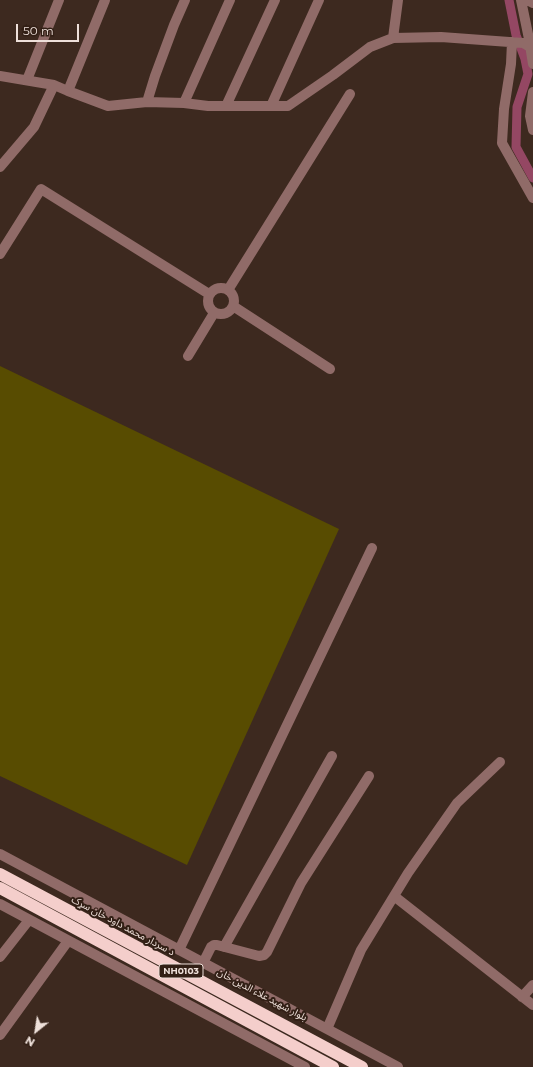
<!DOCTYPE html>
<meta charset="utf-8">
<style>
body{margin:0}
#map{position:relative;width:533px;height:1067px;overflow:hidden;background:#3d291f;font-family:Montserrat,sans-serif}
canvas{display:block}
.north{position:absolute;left:16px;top:1011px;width:40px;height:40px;-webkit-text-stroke:3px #321f15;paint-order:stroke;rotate:210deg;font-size:11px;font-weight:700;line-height:16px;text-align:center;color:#eee0da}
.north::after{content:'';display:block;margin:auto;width:14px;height:18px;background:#eee0da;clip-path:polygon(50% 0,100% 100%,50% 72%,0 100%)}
.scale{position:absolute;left:16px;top:24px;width:63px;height:18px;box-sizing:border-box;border:2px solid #eee0da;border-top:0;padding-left:5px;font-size:12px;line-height:14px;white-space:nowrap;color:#eee0da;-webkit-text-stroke:3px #321f15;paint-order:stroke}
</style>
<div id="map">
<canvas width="533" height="1067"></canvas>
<div class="north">N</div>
<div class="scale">50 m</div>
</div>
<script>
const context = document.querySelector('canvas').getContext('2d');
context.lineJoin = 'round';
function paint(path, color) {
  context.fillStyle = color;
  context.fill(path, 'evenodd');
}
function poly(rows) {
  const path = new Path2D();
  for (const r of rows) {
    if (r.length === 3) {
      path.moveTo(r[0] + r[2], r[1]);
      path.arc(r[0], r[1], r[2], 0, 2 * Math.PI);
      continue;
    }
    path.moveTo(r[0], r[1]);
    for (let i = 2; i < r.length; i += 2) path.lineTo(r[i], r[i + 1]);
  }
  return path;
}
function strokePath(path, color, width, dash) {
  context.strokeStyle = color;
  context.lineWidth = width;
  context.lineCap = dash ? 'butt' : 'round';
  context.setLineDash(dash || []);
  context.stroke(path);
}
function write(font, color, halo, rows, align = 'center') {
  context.font = font + ' Montserrat,"Noto Sans Arabic",sans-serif';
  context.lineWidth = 4;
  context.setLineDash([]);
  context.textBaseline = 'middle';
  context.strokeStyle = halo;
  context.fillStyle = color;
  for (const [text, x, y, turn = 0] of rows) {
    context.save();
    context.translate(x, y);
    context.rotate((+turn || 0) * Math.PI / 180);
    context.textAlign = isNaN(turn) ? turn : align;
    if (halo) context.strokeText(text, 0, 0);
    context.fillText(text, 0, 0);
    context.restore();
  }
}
const green = poly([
 [0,366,339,529,187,865,0,776]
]);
const canal = poly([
 [509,0,516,35,525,59,528,74,517,107,516,147,533,178]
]);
const minor = poly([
 [521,0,529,39,533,64],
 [527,0,533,3],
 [393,38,398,0],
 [512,42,511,64,504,109,502,143,533,198],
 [0,76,54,85,68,91,108,106,147,102,184,103,208,106,288,106,333,75,370,47,393,38,441,37,523,43,530,47],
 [27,80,59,0],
 [68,91,105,0],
 [533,92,530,116,533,130],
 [147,102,155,76,174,25,185,0],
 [184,103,230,0],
 [226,106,275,0],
 [271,106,319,0],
 [0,167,34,127,54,85],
 [0,254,41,189,209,294],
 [221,301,13],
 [228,290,350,94],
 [233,306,330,369],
 [188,356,214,313],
 [0,854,398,1067],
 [394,896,533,1005],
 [0,904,305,1067],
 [224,947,332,756],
 [179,950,372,548],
 [0,957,29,920],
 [203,963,211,947,214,945,217,945,259,956,264,955,267,952,301,883,369,776],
 [522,997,533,985],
 [327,1029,361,950,408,873,457,803,500,762],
 [0,1035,68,941]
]);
const highway = poly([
 [0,874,362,1067],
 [0,888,333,1067]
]);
const shields = [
 [181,971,44]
];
const shieldNames = [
 ["NH0103",181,971]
];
const streetNames = [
 ["د سردار محمد داود خان سړک",123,926,28],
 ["بلوار شهید علاء الدین خان",262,995,28]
];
paint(green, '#584c01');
strokePath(canal, '#944763', 9);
strokePath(minor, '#906b68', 10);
strokePath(highway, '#f4cecb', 12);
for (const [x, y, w] of shields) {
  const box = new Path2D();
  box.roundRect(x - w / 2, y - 7, w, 14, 3);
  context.fillStyle = '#321f15';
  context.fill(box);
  strokePath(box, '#eee0da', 1);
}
write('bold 9px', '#eee0da', null, shieldNames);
write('10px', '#eee0da', '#321f15', streetNames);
</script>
